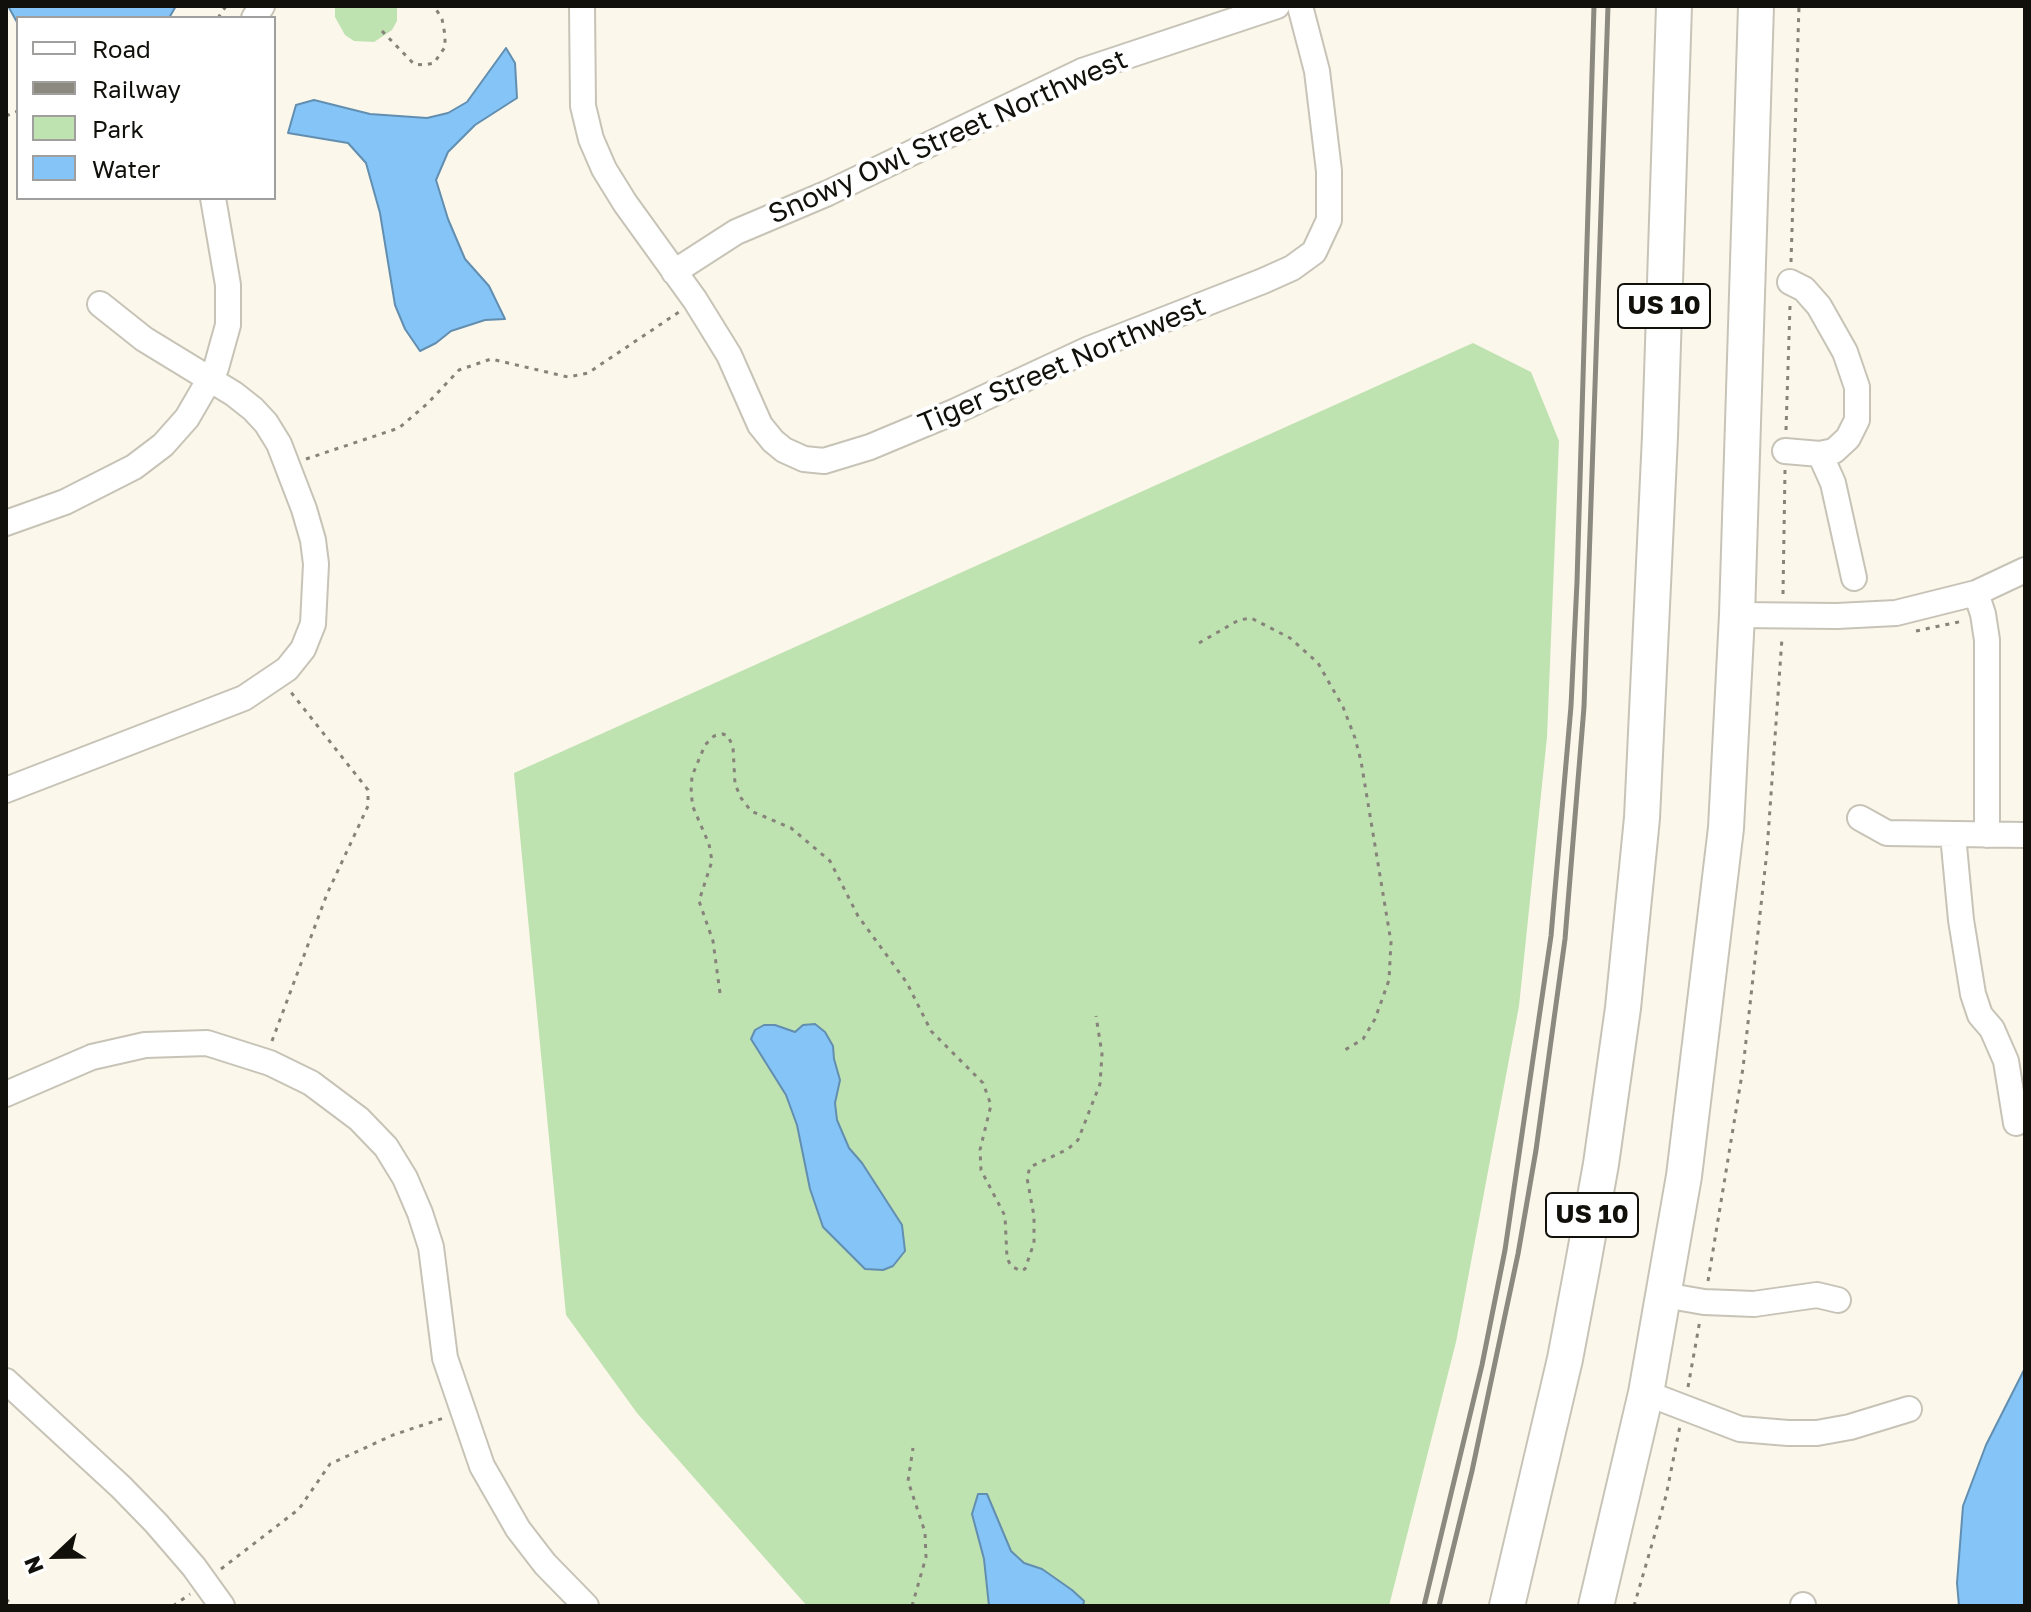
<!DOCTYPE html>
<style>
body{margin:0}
#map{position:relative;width:2031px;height:1612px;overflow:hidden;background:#fbf7ea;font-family:"Golos Text",sans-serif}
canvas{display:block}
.frame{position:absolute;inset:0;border:8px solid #11100b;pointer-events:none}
.legend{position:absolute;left:16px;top:16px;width:260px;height:184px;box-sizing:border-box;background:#fff;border:2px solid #a09f9d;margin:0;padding:10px 14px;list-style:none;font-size:24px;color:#11100b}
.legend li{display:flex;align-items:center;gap:16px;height:40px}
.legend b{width:40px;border:2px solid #a09f9d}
.north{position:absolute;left:16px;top:1516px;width:80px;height:80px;-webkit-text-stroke:6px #fff;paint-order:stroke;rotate:248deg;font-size:22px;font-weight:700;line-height:32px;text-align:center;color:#11100b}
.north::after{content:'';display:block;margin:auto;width:28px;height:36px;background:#11100b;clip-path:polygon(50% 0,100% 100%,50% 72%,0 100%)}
</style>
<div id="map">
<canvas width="2031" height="1612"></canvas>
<div class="frame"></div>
<ul class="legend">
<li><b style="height:10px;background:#fff"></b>Road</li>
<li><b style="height:10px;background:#8b8980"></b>Railway</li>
<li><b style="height:22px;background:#bfe2b1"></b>Park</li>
<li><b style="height:22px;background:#84c4f7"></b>Water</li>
</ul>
<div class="north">N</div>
</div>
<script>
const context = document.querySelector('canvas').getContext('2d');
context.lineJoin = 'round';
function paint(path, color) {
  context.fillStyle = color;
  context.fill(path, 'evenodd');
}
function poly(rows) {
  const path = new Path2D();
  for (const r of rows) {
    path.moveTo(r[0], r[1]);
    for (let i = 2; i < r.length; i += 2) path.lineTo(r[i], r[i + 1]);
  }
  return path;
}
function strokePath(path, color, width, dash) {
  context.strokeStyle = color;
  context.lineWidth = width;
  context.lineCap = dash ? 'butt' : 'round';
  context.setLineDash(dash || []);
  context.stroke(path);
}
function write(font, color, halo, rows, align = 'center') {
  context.font = font + ' "Golos Text",sans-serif';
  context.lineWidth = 8;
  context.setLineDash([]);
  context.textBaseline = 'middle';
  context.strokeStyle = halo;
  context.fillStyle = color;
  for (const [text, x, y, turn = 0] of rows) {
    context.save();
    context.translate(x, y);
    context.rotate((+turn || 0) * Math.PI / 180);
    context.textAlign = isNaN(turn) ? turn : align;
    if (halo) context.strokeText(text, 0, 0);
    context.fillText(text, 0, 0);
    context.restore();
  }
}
const green = poly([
 [397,6,397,21,392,30,374,42,354,41,345,35,335,17,335,6],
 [1473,343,1531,372,1559,441,1547,737,1519,1006,1456,1342,1389,1606,807,1606,637,1413,566,1315,514,773]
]);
const water = poly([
 [8,6,176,6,169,18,18,18,18,24,8,6],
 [506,48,515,63,517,98,475,125,448,152,436,180,448,219,465,259,489,286,505,319,485,320,451,331,436,343,420,351,405,329,395,305,380,213,366,163,348,143,288,133,296,105,314,100,370,114,427,118,448,113,467,102,506,48],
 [815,1024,825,1032,833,1046,834,1059,840,1080,835,1103,837,1120,849,1148,862,1163,902,1225,905,1251,893,1266,883,1270,865,1269,823,1227,810,1189,797,1125,786,1095,751,1039,755,1030,764,1025,775,1025,795,1032,803,1025,815,1024],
 [2025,1368,2025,1606,1959,1606,1957,1583,1963,1506,1986,1445,2025,1368],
 [978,1494,987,1494,1011,1551,1024,1563,1042,1569,1072,1590,1084,1601,1083,1606,989,1606,984,1559,972,1514,978,1494]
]);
const path = poly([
 [218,18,226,6],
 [382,31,414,64,424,65,434,63,445,47,445,35,442,19,434,6],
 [6,116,18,111],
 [1791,262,1799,6],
 [1786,430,1790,306],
 [306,459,399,428,428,403,459,370,491,359,568,377,588,373,679,312],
 [1783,594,1785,470],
 [1916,631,1963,621],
 [1199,643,1239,620,1251,618,1290,638,1318,663,1343,707,1355,738,1361,761,1391,942,1389,980,1375,1019,1363,1039,1345,1050],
 [720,993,713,941,699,901,712,861,709,844,693,807,691,793,692,776,705,745,714,736,723,734,728,736,733,747,735,784,741,798,751,811,791,828,830,861,858,916,907,983,931,1031,983,1083,991,1105,980,1150,981,1170,1005,1216,1007,1258,1011,1266,1021,1271,1025,1269,1034,1243,1034,1216,1027,1178,1030,1167,1068,1149,1078,1140,1100,1084,1102,1054,1096,1016],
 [272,1041,327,894,368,806,368,790,290,691],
 [1708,1281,1743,1068,1767,851,1782,638],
 [1688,1387,1700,1320],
 [221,1569,299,1509,330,1464,393,1435,444,1418],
 [6,1599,13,1606],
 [173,1606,190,1594],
 [912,1606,926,1557,925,1532,908,1481,913,1448],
 [1634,1606,1666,1496,1680,1426]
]);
const minor = poly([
 [582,6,583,106,591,139,604,169,625,203,695,300,729,355,760,425,773,441,784,450,804,459,824,461,870,447,956,411,1089,349,1263,281,1292,268,1314,252,1329,220,1329,171,1317,71,1300,6],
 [254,18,262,6],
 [674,272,736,232,828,193,1082,71,1277,6],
 [1785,451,1820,454,1834,451,1848,438,1857,420,1857,387,1845,352,1819,306,1804,289,1790,282],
 [1820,454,1833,483,1854,578],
 [6,523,65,502,134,467,163,445,187,418,216,368,228,325,228,285,213,198],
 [1976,593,1983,614,1987,640,1987,835],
 [1737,615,1837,616,1896,613,1976,593,2025,570],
 [6,790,244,698,287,669,303,649,313,624,316,564,313,540,304,509,279,444,266,423,253,409,234,394,144,339,100,304],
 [1860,818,1887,833,2025,835],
 [1953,835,1961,920,1973,994,1980,1015,1992,1029,2006,1061,2016,1123],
 [6,1094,92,1057,145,1045,207,1043,270,1063,311,1083,359,1119,386,1147,405,1178,420,1213,431,1247,445,1358,482,1466,518,1529,545,1564,586,1606],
 [1664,1295,1704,1302,1754,1304,1817,1295,1838,1300],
 [6,1381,121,1487,156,1523,194,1567,222,1606],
 [1646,1393,1740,1429,1788,1433,1817,1433,1850,1427,1909,1409],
 [1803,1606,1803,1605]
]);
const highway = poly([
 [1507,1606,1565,1359,1582,1269,1601,1164,1623,1008,1642,818,1660,436,1674,6],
 [1596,1606,1646,1393,1684,1176,1726,828,1737,615,1756,6]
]);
const rail = poly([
 [1424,1606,1482,1365,1505,1250,1551,936,1571,706,1577,582,1594,6],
 [1439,1606,1472,1471,1518,1254,1536,1150,1565,939,1584,707,1608,6]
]);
const shields = [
 [1664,306,92],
 [1592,1215,92]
];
const shieldNames = [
 ["US 10",1664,306],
 ["US 10",1592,1215]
];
const streetNames = [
 ["Snowy Owl Street Northwest",948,137,-24],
 ["Tiger Street Northwest",1062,365,-23]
];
paint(green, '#bfe2b1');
paint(water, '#84c4f7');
strokePath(water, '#628eb0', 2);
strokePath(minor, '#c7c4b7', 28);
strokePath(highway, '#c7c4b7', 38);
strokePath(path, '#86837a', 3, [4, 6]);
strokePath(minor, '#fff', 24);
strokePath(highway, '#fff', 34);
strokePath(rail, '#8b8980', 5);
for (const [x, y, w] of shields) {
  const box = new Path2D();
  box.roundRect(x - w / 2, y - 22, w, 44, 6);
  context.fillStyle = '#fff';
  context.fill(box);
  strokePath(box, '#11100b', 2);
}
write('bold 26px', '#11100b', null, shieldNames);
write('28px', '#11100b', '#fff', streetNames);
</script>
